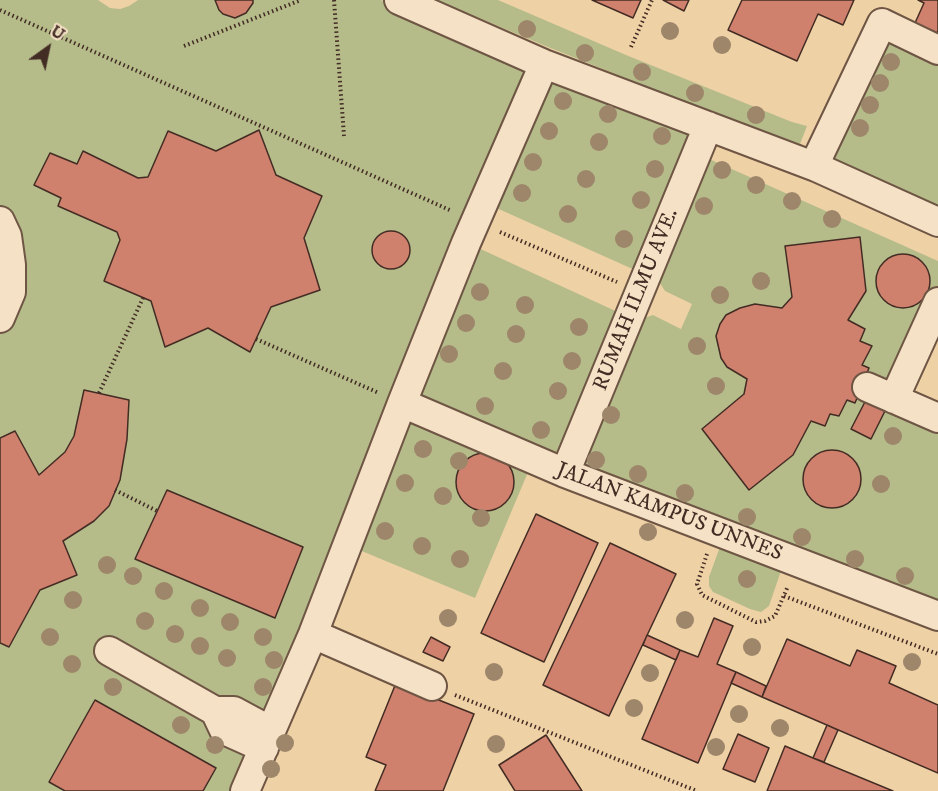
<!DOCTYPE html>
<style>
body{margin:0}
#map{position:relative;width:938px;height:791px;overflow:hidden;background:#efd1a6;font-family:"IM FELL DW Pica",serif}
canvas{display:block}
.north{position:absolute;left:18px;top:18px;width:60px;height:60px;-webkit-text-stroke:4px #f5e1c5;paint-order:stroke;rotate:33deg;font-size:16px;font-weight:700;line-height:24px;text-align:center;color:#432c24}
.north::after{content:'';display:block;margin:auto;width:21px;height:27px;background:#432c24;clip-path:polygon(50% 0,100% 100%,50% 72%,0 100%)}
</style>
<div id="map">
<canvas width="938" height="791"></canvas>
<div class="north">U</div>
</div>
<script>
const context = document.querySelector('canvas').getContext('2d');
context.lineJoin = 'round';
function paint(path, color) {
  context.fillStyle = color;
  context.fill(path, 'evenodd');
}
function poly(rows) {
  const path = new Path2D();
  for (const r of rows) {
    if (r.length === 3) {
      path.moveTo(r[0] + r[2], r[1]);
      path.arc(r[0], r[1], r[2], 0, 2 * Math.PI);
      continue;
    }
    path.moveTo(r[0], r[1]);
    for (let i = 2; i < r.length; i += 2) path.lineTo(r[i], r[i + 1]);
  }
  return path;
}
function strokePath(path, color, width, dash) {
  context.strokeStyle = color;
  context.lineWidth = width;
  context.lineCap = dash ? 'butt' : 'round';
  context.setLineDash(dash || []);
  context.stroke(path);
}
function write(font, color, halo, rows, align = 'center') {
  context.font = font + ' "IM FELL DW Pica",serif';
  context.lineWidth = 5;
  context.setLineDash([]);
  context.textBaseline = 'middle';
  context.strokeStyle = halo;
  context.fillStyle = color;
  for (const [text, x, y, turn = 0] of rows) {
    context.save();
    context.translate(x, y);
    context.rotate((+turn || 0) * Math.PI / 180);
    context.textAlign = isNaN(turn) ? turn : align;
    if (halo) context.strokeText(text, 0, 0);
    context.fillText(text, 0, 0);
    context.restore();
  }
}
const green = poly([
 [0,0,98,0,110,8,120,9,129,6,138,0,381,0,533,68,236,791,0,791],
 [436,0,498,0,626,55,792,122,807,126,800,144,713,113,548,47],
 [887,35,938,58,938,209,826,156],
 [549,75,696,132,637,271,492,206],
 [707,158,938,261,938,290,888,404,938,426,938,608,582,472,638,320,653,315,681,329,692,304,665,291,656,277],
 [474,246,622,314,560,464,411,400],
 [407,413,531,465,475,598,352,547],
 [721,544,782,568,769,606,761,612,750,609,713,592,709,586,709,577]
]);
const building = poly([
 [215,0,253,0,253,3,246,13,235,18,223,14,219,10,215,0],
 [592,0,641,0,633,18,592,0],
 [663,0,689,0,684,11,663,0],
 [742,0,854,0,843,25,818,14,797,61,728,30,742,0],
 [918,0,938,0,938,33,915,23,924,3,918,0],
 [259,130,276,175,322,196,304,238,320,290,271,307,250,352,208,328,165,347,151,301,104,281,120,240,117,232,58,206,61,198,34,185,50,153,77,164,83,151,138,178,148,177,168,131,216,151,259,130],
 [391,250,19],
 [860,237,866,291,848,320,865,329,860,341,872,346,862,365,869,368,855,403,847,400,839,416,830,414,825,426,811,421,793,455,749,490,702,429,744,394,747,379,727,367,721,358,716,336,720,324,726,315,740,308,755,304,782,308,792,297,785,246,860,237],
 [903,281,27],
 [84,390,129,400,127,439,120,480,109,506,94,521,63,541,77,575,40,590,9,647,0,643,0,438,15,431,39,475,65,452,74,436,84,390],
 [868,396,888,405,871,439,851,429,868,396],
 [832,479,29],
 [485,482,29],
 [167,490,303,547,275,618,135,559,167,490],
 [536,514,598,543,544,662,481,633,536,514],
 [610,543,676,574,609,716,543,685,610,543],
 [714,618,733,626,717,664,736,672,698,763,642,739,680,650,698,657,714,618],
 [647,635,680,650,676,660,643,645,647,635],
 [431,637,450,647,443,661,423,652,431,637],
 [787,639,850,666,857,650,896,666,889,683,938,705,938,773,762,697,787,639],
 [736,672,766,686,762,697,731,683,736,672],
 [396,683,474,714,443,791,375,791,386,765,366,757,396,683],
 [95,700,216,768,203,791,65,791,49,782,95,700],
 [827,725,838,730,824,762,813,758,827,725],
 [738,734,769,748,755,782,723,769,738,734],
 [546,735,582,791,515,791,499,765,546,735],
 [785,746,813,758,893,791,767,791,785,746]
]);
const path = poly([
 [334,0,344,136],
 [0,10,452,211],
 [184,46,301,0],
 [631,47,652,0],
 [500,232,617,282],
 [256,339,379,393],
 [99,393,143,298],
 [115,490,157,511],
 [707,554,697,584,702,595,756,622,765,621,775,616,788,586],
 [784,596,938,654],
 [455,695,697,791]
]);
const minor = poly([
 [399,0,544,64,816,167,938,222],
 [816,167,820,153,882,23,938,50],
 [0,221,7,236,11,265,11,292,0,318],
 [867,387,938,418],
 [894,399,938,302],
 [402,403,565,473,938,616],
 [565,473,708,126],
 [313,634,432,686],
 [109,651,215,711,234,711,271,731],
 [215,711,224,730,264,748],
 [245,791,313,634,402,403,466,243,544,64]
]);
const trees = [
 [527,29],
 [670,31],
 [722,45],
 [585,53],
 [891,62],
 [642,72],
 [880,83],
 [695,93],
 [563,101],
 [870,105],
 [608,114],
 [756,115],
 [860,128],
 [549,131],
 [662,136],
 [599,142],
 [533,162],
 [655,169],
 [722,170],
 [586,179],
 [756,185],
 [522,193],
 [641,200],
 [792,201],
 [704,206],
 [568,214],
 [832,219],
 [624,239],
 [761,281],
 [480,292],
 [720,295],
 [525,305],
 [466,323],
 [579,327],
 [516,334],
 [697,346],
 [449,354],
 [572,361],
 [503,371],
 [716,386],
 [558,391],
 [485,406],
 [611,415],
 [541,430],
 [893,436],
 [423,449],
 [596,460],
 [459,461],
 [638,474],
 [405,483],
 [881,484],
 [685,493],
 [443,496],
 [747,517],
 [481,518],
 [385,531],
 [648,532],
 [802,537],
 [422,546],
 [460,559],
 [855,559],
 [107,565],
 [133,576],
 [905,576],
 [747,579],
 [164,591],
 [73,600],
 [200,608],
 [448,618],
 [685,620],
 [145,621],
 [230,622],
 [175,634],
 [50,637],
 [263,637],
 [200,646],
 [752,647],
 [227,658],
 [274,660],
 [912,662],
 [72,664],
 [494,672],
 [650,673],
 [113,687],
 [263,687],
 [634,708],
 [739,714],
 [181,725],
 [780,728],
 [285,743],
 [496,744],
 [215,745],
 [716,747],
 [271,769]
];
const streetNames = [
 ["RUMAH ILMU AVE.",637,300,-68],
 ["JALAN KAMPUS UNNES",669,513,21]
];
paint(green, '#b5bc8a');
paint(building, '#d0816d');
strokePath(building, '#432c24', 1.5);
strokePath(minor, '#6e5544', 32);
strokePath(path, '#432c24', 4, [1.5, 3]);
strokePath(minor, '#f5e1c5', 28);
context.fillStyle = '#9d866a';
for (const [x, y] of trees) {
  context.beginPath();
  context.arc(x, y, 9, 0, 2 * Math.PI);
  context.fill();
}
write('21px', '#432c24', '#f5e1c5', streetNames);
</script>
